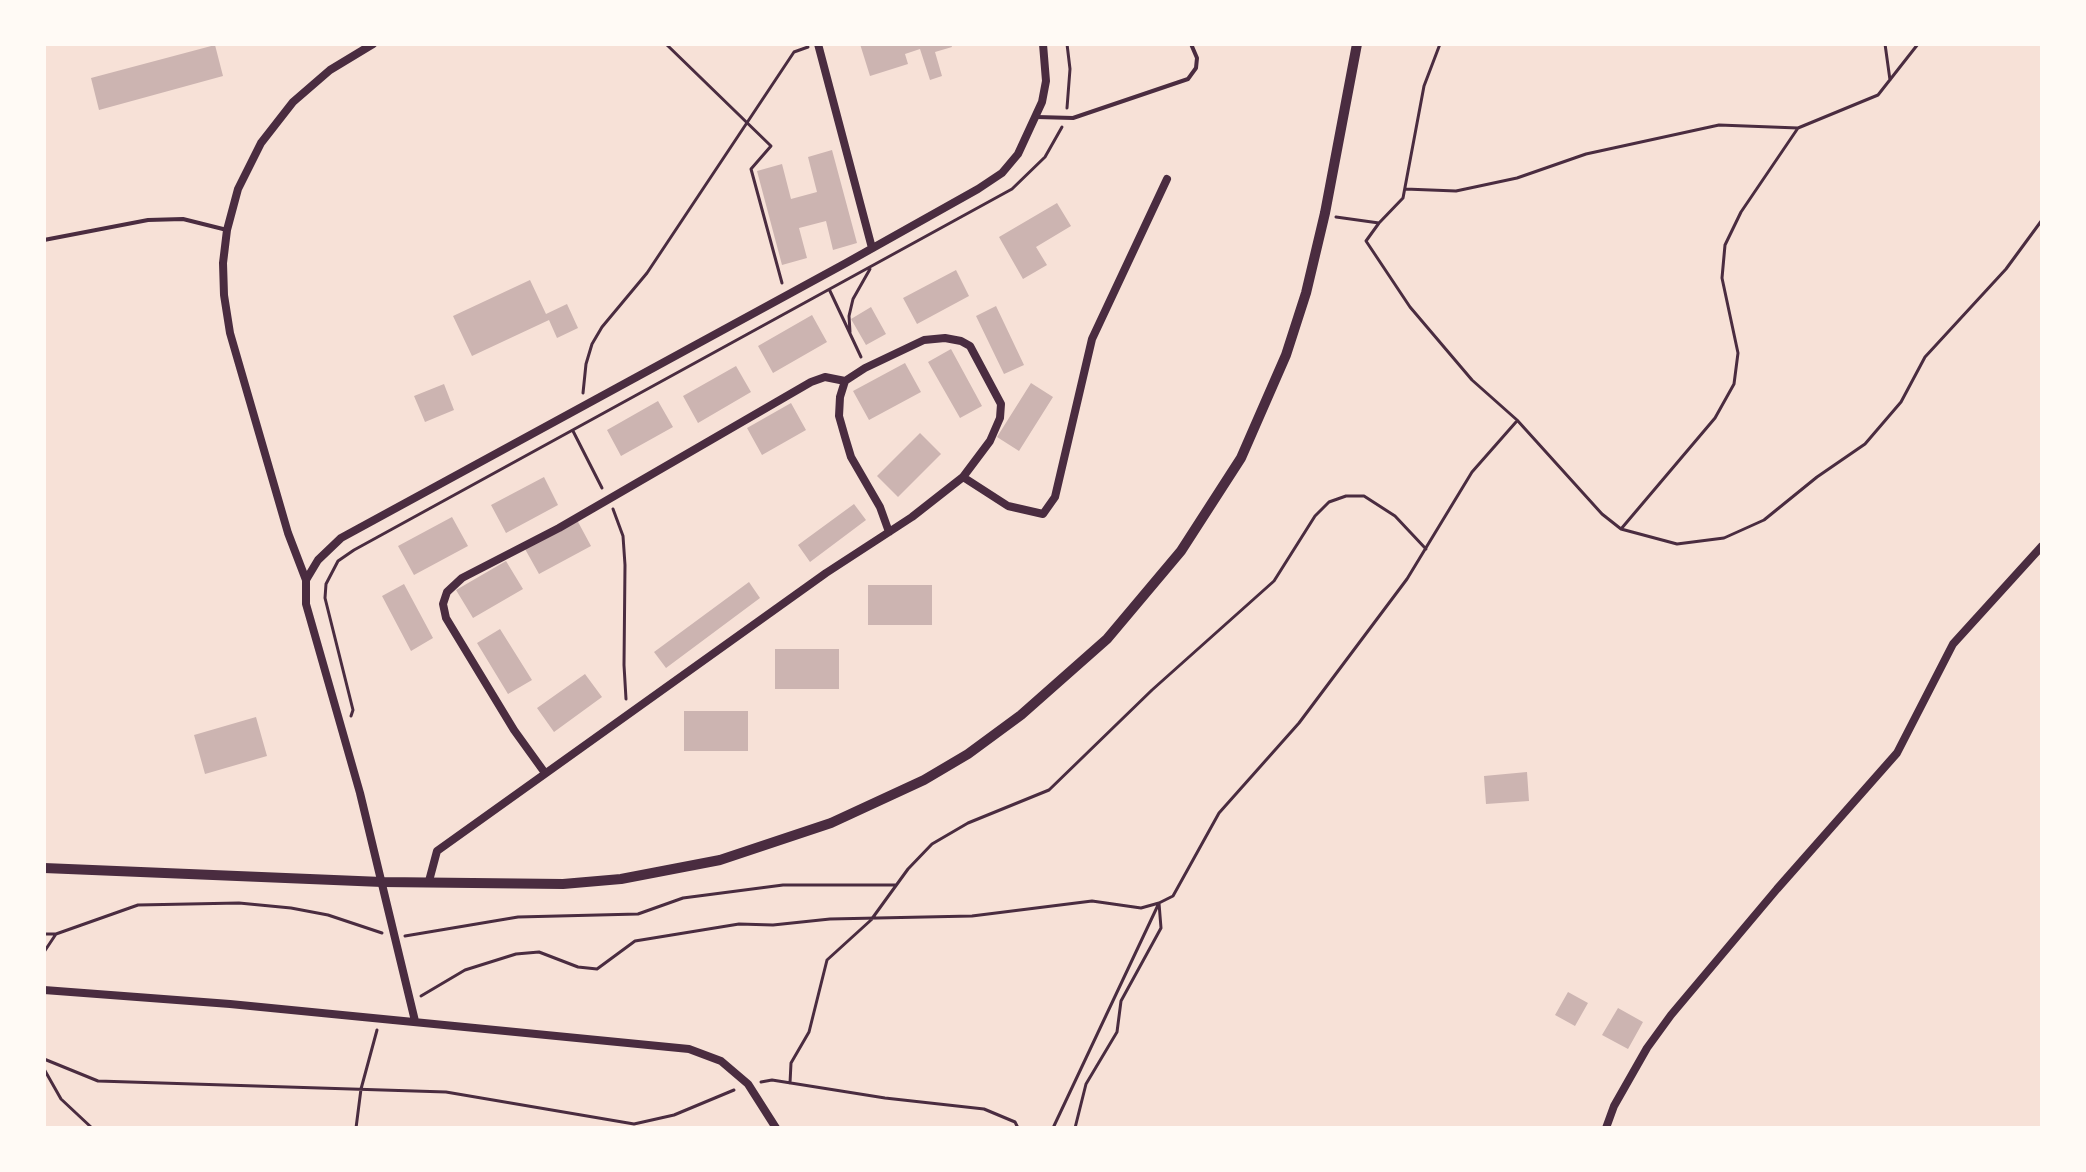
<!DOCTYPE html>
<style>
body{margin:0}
#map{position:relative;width:2086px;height:1172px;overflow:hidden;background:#f7e1d7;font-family:"Source Sans 3",sans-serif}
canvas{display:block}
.frame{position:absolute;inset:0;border:46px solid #fffaf5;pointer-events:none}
</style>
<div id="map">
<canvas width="2086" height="1172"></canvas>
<div class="frame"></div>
</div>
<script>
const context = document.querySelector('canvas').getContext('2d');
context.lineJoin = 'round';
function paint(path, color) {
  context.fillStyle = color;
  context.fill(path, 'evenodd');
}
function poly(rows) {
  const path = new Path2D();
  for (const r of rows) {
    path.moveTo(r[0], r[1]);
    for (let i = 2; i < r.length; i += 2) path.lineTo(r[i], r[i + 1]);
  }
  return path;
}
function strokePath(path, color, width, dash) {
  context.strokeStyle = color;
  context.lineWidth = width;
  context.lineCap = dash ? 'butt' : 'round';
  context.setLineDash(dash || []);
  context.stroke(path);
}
const building = poly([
 [860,44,951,44,952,47,935,52,942,76,930,80,920,49,905,54,908,64,870,76],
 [215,45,223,76,99,110,91,78],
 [832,150,857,243,833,250,826,221,799,228,807,258,782,265,757,171,782,164,791,199,817,192,808,157],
 [1057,203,1071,226,1036,247,1047,265,1023,279,999,237],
 [956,270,969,296,917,324,903,298],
 [530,280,546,314,567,304,578,328,557,338,549,320,472,356,453,316],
 [996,306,1024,365,1004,374,976,316],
 [871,307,886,334,866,345,851,319],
 [812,315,827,342,773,373,758,346],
 [951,349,982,406,960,418,928,362],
 [905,363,921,392,869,420,853,391],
 [736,366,751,392,698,423,683,396],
 [1031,383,1053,397,1019,451,997,437],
 [444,384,454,410,425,422,414,396],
 [658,401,673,427,621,456,607,430],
 [791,403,806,430,762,455,747,428],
 [920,433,941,454,898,497,877,476],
 [544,477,558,505,506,533,491,505],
 [854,504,866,520,810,562,798,545],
 [452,517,468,546,414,575,398,546],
 [577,520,591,546,539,574,525,549],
 [506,561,523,589,473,618,456,590],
 [749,582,760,598,666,668,654,652],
 [404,584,433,638,411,651,382,596],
 [868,585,932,585,932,625,868,625],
 [500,629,532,680,508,694,477,643],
 [775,649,839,649,839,689,775,689],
 [585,674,602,697,554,732,537,708],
 [684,711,748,711,748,751,684,751],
 [256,717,267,756,205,774,194,735],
 [1527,772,1529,801,1486,804,1484,776],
 [1568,992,1588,1003,1575,1026,1555,1015],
 [1618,1008,1643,1022,1628,1049,1602,1035]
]);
const path = poly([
 [666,44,771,146,751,169,782,283],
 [1885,44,1890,80],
 [1067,108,1070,69,1067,44],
 [1405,189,1456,191,1517,178,1586,154,1719,125,1798,128],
 [1336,217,1379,223,1366,241,1410,307,1472,380,1517,420,1602,514,1621,529,1677,544,1724,538,1764,520,1817,477,1865,444,1901,402,1925,357,2006,269,2042,220],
 [1379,223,1403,198,1424,86,1440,44],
 [830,291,861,357],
 [850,332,849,316,853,299,870,269],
 [583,393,586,364,592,344,602,327,647,273,794,52,808,47],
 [573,431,602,488],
 [613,509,623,536,625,565,624,665,626,699],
 [1621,529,1715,418,1734,384,1738,353,1722,278,1725,245,1741,212,1798,128,1878,95,1918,44],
 [351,716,353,710,325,598,326,584,338,561,354,550,1012,189,1045,157,1062,127],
 [44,934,56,934,138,905,239,903,291,908,328,915,382,933],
 [405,936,518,917,638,914,683,898,783,885,896,885],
 [44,952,56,934],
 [421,996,465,970,516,954,539,952,578,967,597,969,635,941,739,924,773,925,830,919,972,916,1092,901,1141,908,1159,903,1161,928,1121,1001,1117,1032,1086,1084,1075,1128],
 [44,1059,98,1081,446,1092,634,1124,674,1115,734,1090],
 [44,1069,61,1099,92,1128],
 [761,1082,772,1080,885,1098,984,1109,1015,1122,1018,1128],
 [790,1083,791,1063,809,1032,827,960,871,920,908,869,932,844,968,823,1049,790,1152,690,1274,581,1315,516,1329,502,1346,496,1364,496,1395,516,1426,549],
 [356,1128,361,1089,377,1030],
 [1053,1128,1159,903,1173,896,1219,813,1299,723,1407,579,1472,472,1516,422]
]);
const service = poly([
 [1037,117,1073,118,1188,79,1196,68,1197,58,1191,44],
 [44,240,148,220,183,219,227,230]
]);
const minor = poly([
 [818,44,872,248],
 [963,477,1008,506,1043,514,1055,497,1092,339,1167,179],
 [306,580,288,533,230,333,224,295,223,263,227,230,238,189,261,143,293,102,330,70,373,44],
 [545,773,514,730,446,618,443,604,447,592,462,578,559,528,811,382,825,377,845,381],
 [429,881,437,851,826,573,889,532,912,517,963,477,990,441,1000,418,1001,404,970,346,961,341,945,338,924,340,865,368,845,381,840,397,839,416,845,437,851,457,880,507,889,532],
 [44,990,230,1004,689,1049,721,1061,748,1084,776,1128],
 [415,1021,360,793,306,604,306,580,318,560,341,538,846,263,978,189,1002,173,1018,154,1042,102,1046,81,1043,44],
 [1606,1128,1614,1106,1647,1048,1671,1015,1777,889,1897,753,1953,644,2042,546]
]);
const tertiary = poly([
 [44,868,382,882,563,884,621,879,720,860,831,823,924,780,968,754,1021,715,1107,639,1181,551,1241,458,1286,355,1306,293,1325,213,1357,44]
]);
paint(building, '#ccb4b1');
strokePath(path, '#4a2c40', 3);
strokePath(service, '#4a2c40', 4);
strokePath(minor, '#4a2c40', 8);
strokePath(tertiary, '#4a2c40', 10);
</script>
